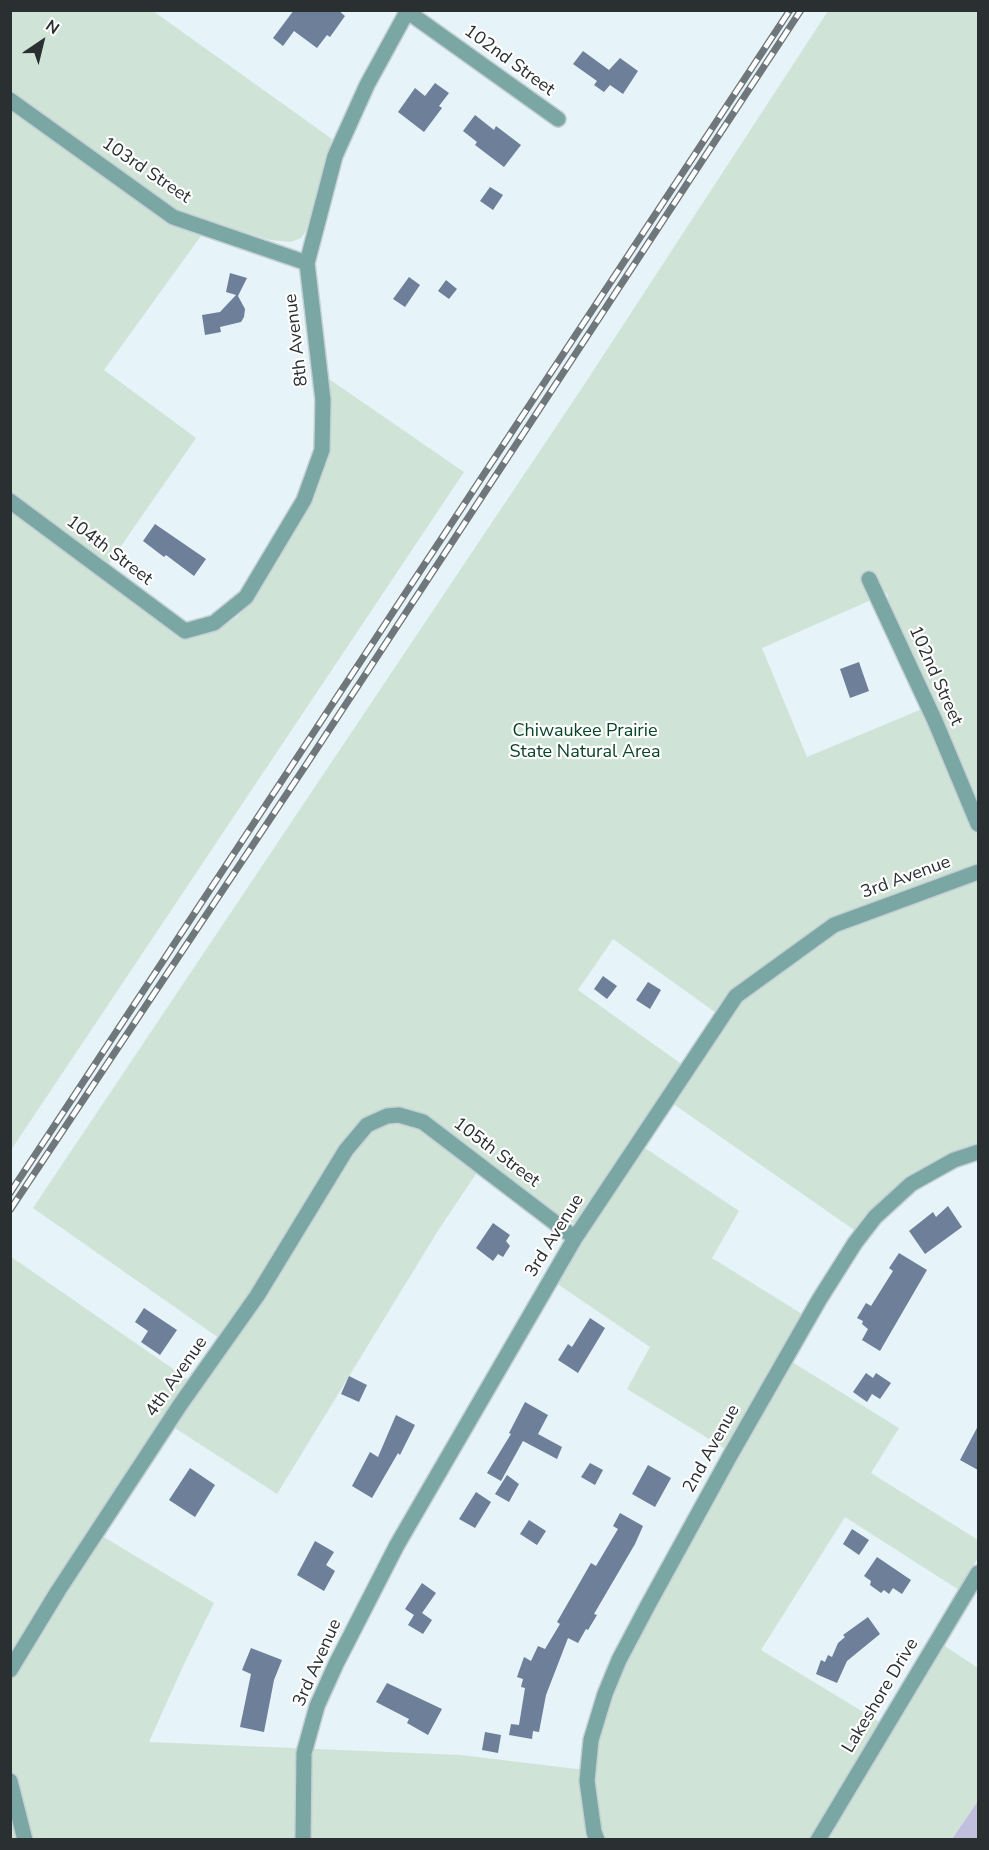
<!DOCTYPE html>
<style>
body{margin:0}
#map{position:relative;width:989px;height:1850px;overflow:hidden;background:#e6f3f8;font-family:"Nunito Sans",sans-serif}
canvas{display:block}
.frame{position:absolute;inset:0;border:12px solid #2a2f31;pointer-events:none}
.north{position:absolute;left:12px;top:12px;width:60px;height:60px;-webkit-text-stroke:4px #fefefe;paint-order:stroke;rotate:35deg;font-size:16px;font-weight:700;line-height:24px;text-align:center;color:#2a2f31}
.north::after{content:'';display:block;margin:auto;width:21px;height:27px;background:#2a2f31;clip-path:polygon(50% 0,100% 100%,50% 72%,0 100%)}
</style>
<div id="map">
<canvas width="989" height="1850"></canvas>
<div class="frame"></div>
<div class="north">N</div>
</div>
<script>
const context = document.querySelector('canvas').getContext('2d');
context.lineJoin = 'round';
function paint(path, color) {
  context.fillStyle = color;
  context.fill(path, 'evenodd');
}
function poly(rows) {
  const path = new Path2D();
  for (const r of rows) {
    path.moveTo(r[0], r[1]);
    for (let i = 2; i < r.length; i += 2) path.lineTo(r[i], r[i + 1]);
  }
  return path;
}
function strokePath(path, color, width, dash) {
  context.strokeStyle = color;
  context.lineWidth = width;
  context.lineCap = dash ? 'butt' : 'round';
  context.setLineDash(dash || []);
  context.stroke(path);
}
function write(font, color, halo, rows, align = 'center') {
  context.font = font + ' "Nunito Sans",sans-serif';
  context.lineWidth = 4.5;
  context.setLineDash([]);
  context.textBaseline = 'middle';
  context.strokeStyle = halo;
  context.fillStyle = color;
  for (const [text, x, y, turn = 0] of rows) {
    context.save();
    context.translate(x, y);
    context.rotate((+turn || 0) * Math.PI / 180);
    context.textAlign = isNaN(turn) ? turn : align;
    if (halo) context.strokeText(text, 0, 0);
    context.fillText(text, 0, 0);
    context.restore();
  }
}
const green = poly([
 [11,11,153,11,332,139,306,231,301,238,291,242,270,240,211,222,104,370,196,438,101,575,188,633,203,634,220,628,237,617,248,604,312,494,326,377,464,472,11,1150],
 [828,11,978,11,978,1147,968,1149,857,1232,662,1096,633,1140,739,1211,712,1258,802,1314,779,1354,899,1428,871,1473,978,1540,978,1558,959,1590,845,1517,761,1650,893,1730,943,1645,978,1668,978,1801,952,1839,11,1839,10,1256,199,1387,229,1345,33,1208,582,388],
 [887,593,894,621,934,704,807,757,762,648],
 [613,939,726,1020,691,1071,578,990],
 [484,1162,561,1217,587,1231,556,1283,650,1347,627,1389,737,1456,619,1672,595,1749,593,1771,461,1755,149,1742,184,1664,214,1603,92,1530,164,1421,277,1494,439,1229]
]);
const water = poly([
 [978,1801,978,1839,952,1839]
]);
const building = poly([
 [294,10,338,10,345,16,330,37,327,35,317,48,294,31,283,46,273,38],
 [583,51,609,70,620,58,638,71,623,94,610,85,604,92,594,85,597,81,573,64],
 [435,83,449,93,439,106,442,108,424,132,398,112,415,88,425,96],
 [475,115,494,130,496,126,521,145,504,167,475,145,477,142,463,131],
 [490,187,503,195,493,210,480,201],
 [230,273,247,278,238,296,245,309,244,317,241,322,220,327,221,332,205,335,202,315,220,312,236,295,226,292],
 [409,277,420,285,405,307,393,299],
 [446,280,457,289,449,299,438,291],
 [155,524,206,559,194,576,166,555,164,557,143,541],
 [859,662,869,691,850,698,840,669],
 [603,976,617,986,607,999,594,989],
 [648,982,661,990,650,1009,636,1000],
 [948,1206,962,1227,925,1254,909,1231,933,1212,936,1217],
 [493,1223,510,1235,506,1241,510,1246,503,1257,498,1254,493,1261,476,1248],
 [899,1253,927,1270,880,1351,862,1340,868,1329,862,1324,863,1321,857,1318,866,1303,871,1306,893,1271,889,1268],
 [144,1308,177,1330,160,1355,141,1342,148,1331,135,1322],
 [590,1318,605,1328,578,1373,558,1360,568,1344,572,1347],
 [866,1373,873,1378,876,1373,891,1383,880,1399,872,1394,867,1402,853,1392],
 [349,1376,367,1385,359,1402,341,1394],
 [525,1402,548,1415,538,1434,562,1447,557,1459,523,1441,501,1481,487,1473,511,1434,509,1433],
 [396,1415,415,1425,400,1455,398,1453,372,1498,352,1486,370,1452,378,1457],
 [978,1426,978,1470,960,1460],
 [590,1463,603,1470,595,1485,581,1477],
 [648,1465,671,1478,655,1507,632,1494],
 [190,1468,215,1485,195,1517,169,1500],
 [507,1475,519,1484,509,1502,495,1494],
 [476,1492,491,1502,475,1528,459,1519],
 [620,1513,643,1526,635,1544,594,1614,597,1615,588,1630,586,1629,578,1643,568,1638,546,1695,539,1732,533,1731,532,1739,509,1735,511,1724,519,1725,525,1688,521,1687,523,1679,517,1677,524,1657,531,1661,538,1646,545,1649,560,1624,557,1622,591,1563,596,1566,618,1529,613,1526],
 [529,1520,546,1531,537,1545,520,1534],
 [852,1529,869,1540,859,1555,843,1544],
 [315,1541,334,1552,326,1565,335,1571,324,1591,297,1575],
 [877,1557,911,1580,902,1594,893,1588,889,1594,884,1590,881,1593,870,1585,871,1581,864,1576],
 [422,1583,436,1593,422,1613,432,1620,423,1634,408,1625,414,1615,405,1609],
 [868,1617,880,1634,847,1661,837,1683,816,1674,821,1660,825,1662,828,1655,832,1657,838,1643,845,1637,843,1635],
 [251,1648,282,1660,274,1680,264,1732,240,1727,251,1674,242,1670],
 [387,1683,442,1709,428,1735,407,1723,409,1719,376,1702],
 [485,1732,501,1735,498,1753,482,1750]
]);
const minor = poly([
 [408,12,558,119],
 [10,100,173,217,307,263],
 [10,501,185,631,214,623,246,597,304,500,322,450,323,400,307,263,335,156,367,85,408,10],
 [869,579,935,721,978,824],
 [10,1670,58,1591,180,1405,257,1296,346,1150,367,1125,387,1116,399,1115,423,1122,575,1238],
 [10,1781,25,1840],
 [303,1840,304,1753,317,1706,336,1664,397,1545,575,1238,736,996,834,925,978,872],
 [597,1840,594,1832,587,1781,591,1740,605,1694,619,1660,647,1607,731,1454,819,1300,855,1243,875,1217,911,1184,954,1160,978,1152],
 [818,1840,978,1573]
]);
const rail = poly([
 [10,1193,790,10],
 [10,1210,308,762,801,10]
]);
const streetNames = [
 ["102nd Street",509,61,36],
 ["103rd Street",146,171,34],
 ["8th Avenue",297,340,-97],
 ["104th Street",109,551,37],
 ["102nd Street",935,676,66],
 ["3rd Avenue",906,878,-20],
 ["105th Street",496,1153,37],
 ["3rd Avenue",555,1236,-58],
 ["4th Avenue",177,1377,-55],
 ["2nd Avenue",712,1449,-61],
 ["3rd Avenue",318,1663,-66],
 ["Lakeshore Drive",881,1696,-59]
];
const parkNames = [
 ["Chiwaukee Prairie",585,732],
 ["State Natural Area",585,753]
];
paint(green, '#cfe4d6');
paint(water, '#c2bede');
paint(building, '#6d7f99');
strokePath(minor, '#c4d0d4', 18);
strokePath(minor, '#7aa6a3', 15);
strokePath(rail, '#6f777a', 7);
strokePath(rail, '#fefefe', 4.5, [14]);
write('18px', '#2a2f31', '#fefefe', streetNames);
write('18px', '#0a4428', '#fefefe', parkNames);
</script>
